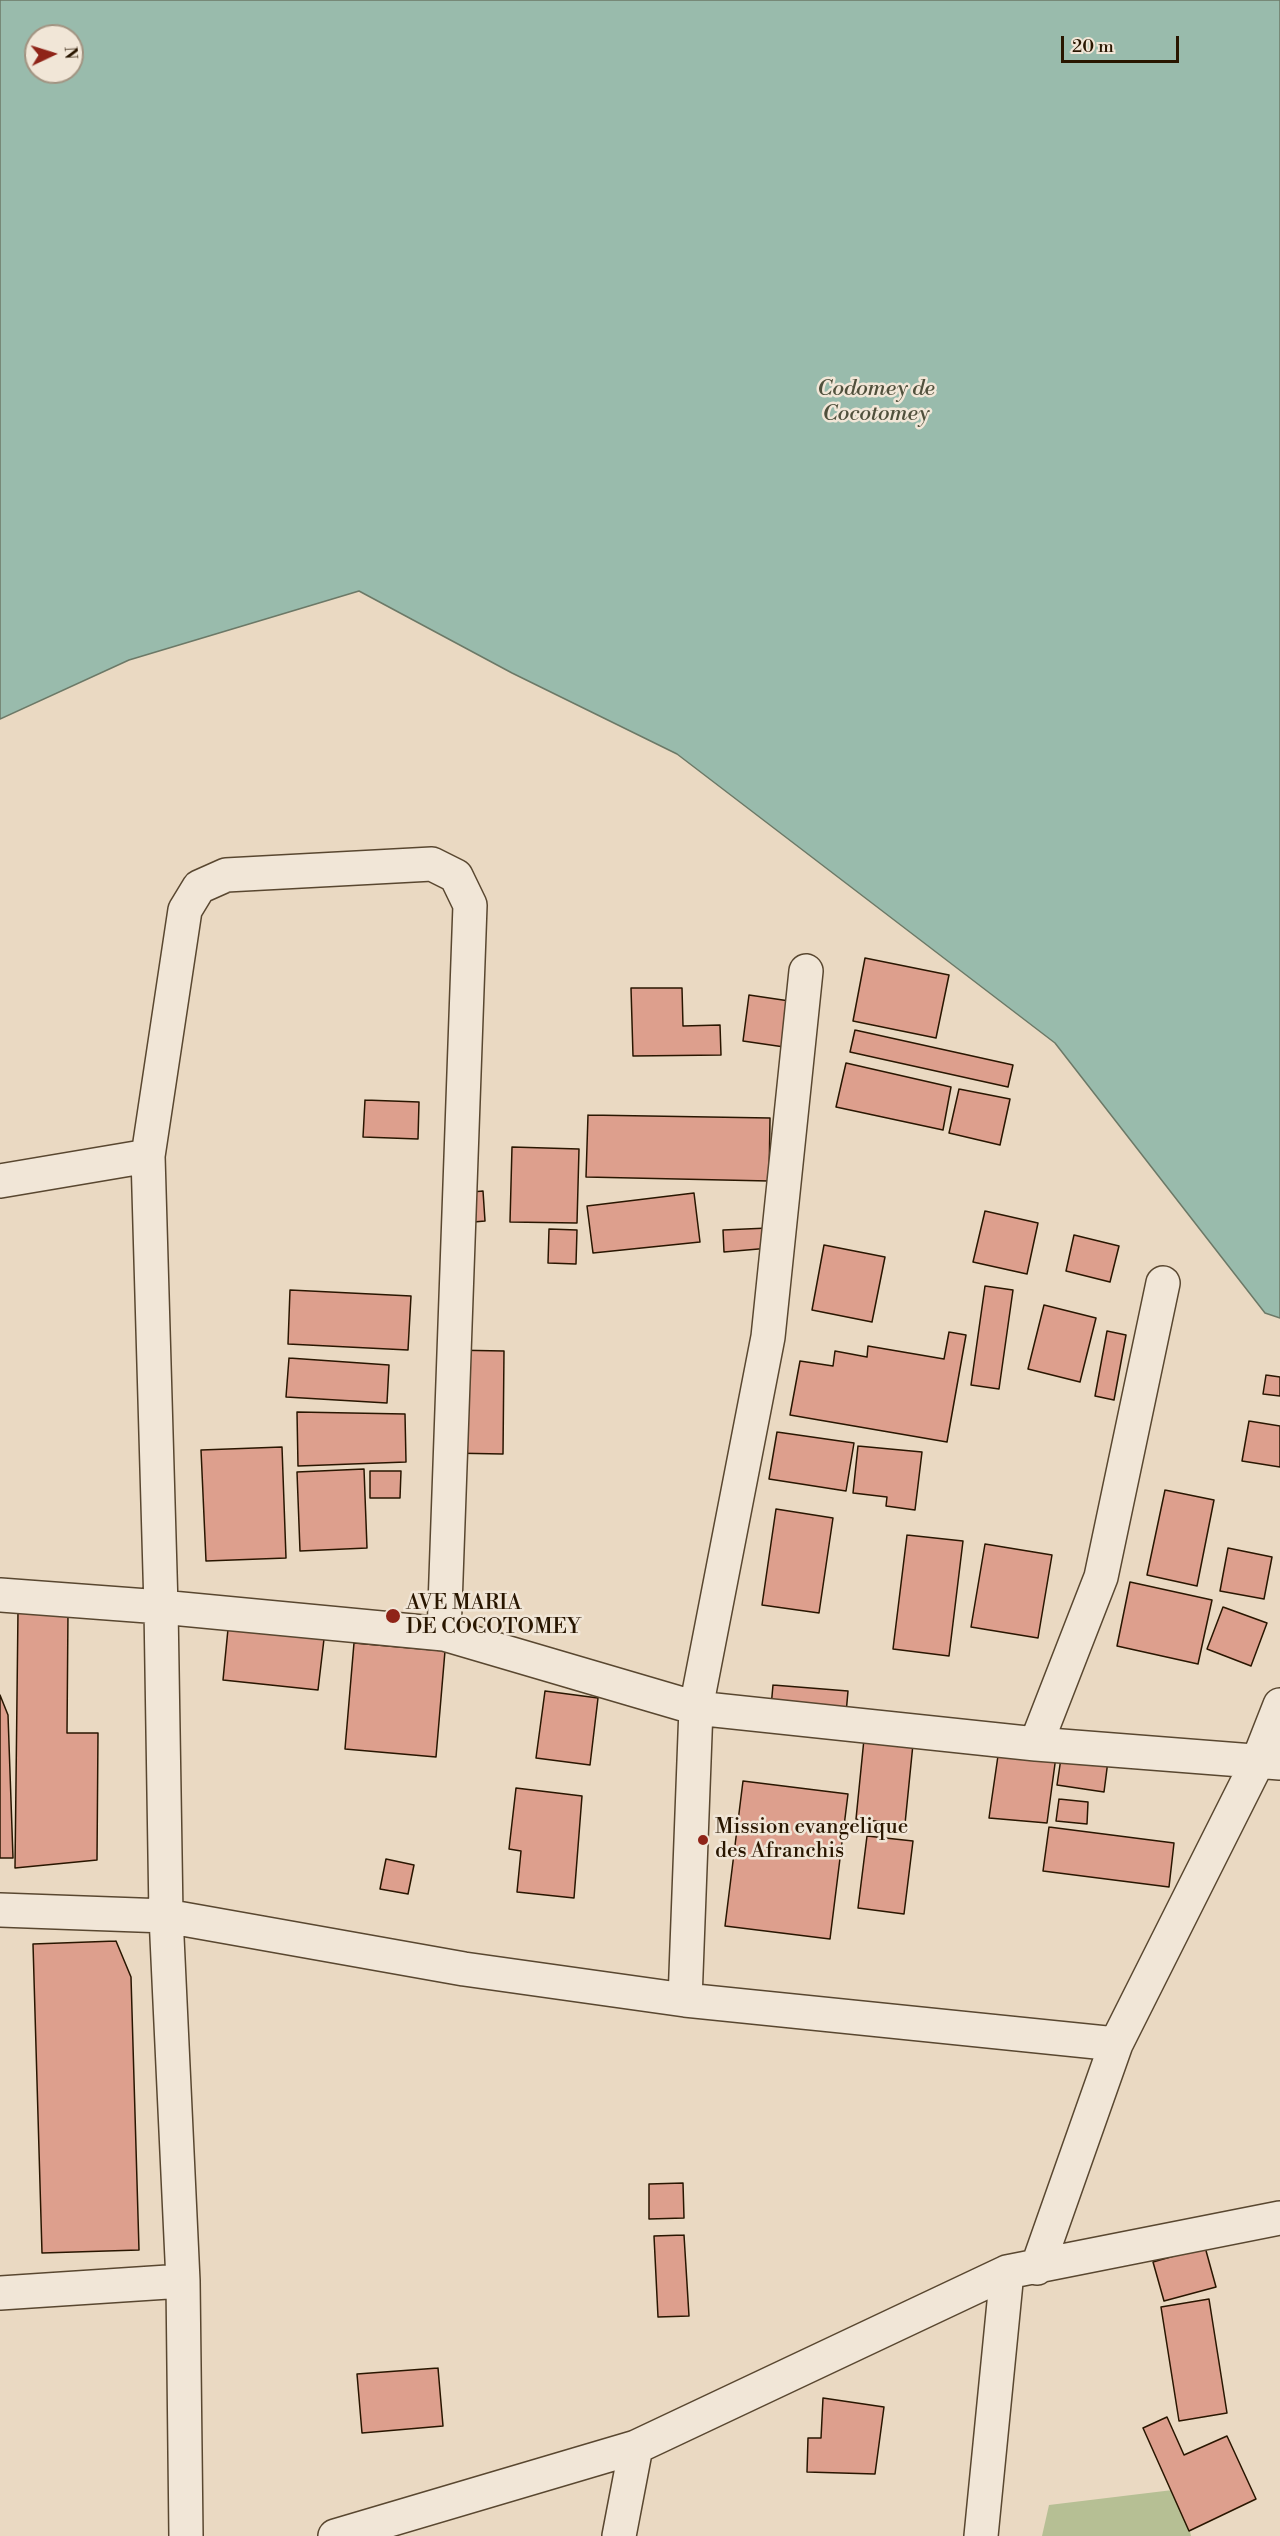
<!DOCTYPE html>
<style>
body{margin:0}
#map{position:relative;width:1280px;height:2536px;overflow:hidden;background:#ead9c2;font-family:"Libre Bodoni",serif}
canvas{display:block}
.north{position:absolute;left:24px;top:24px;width:60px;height:60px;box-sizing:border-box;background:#f1e6d7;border:2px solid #a19381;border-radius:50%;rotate:86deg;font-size:16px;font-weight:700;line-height:24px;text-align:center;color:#291600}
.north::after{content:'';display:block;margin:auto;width:21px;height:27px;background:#8f2418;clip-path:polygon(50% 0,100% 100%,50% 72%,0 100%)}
.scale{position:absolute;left:1061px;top:36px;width:118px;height:27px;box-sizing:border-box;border:3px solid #291600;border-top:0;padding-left:8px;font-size:18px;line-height:21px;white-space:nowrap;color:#291600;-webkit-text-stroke:4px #f1e6d7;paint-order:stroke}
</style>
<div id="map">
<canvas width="1280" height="2536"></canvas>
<div class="north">N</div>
<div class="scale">20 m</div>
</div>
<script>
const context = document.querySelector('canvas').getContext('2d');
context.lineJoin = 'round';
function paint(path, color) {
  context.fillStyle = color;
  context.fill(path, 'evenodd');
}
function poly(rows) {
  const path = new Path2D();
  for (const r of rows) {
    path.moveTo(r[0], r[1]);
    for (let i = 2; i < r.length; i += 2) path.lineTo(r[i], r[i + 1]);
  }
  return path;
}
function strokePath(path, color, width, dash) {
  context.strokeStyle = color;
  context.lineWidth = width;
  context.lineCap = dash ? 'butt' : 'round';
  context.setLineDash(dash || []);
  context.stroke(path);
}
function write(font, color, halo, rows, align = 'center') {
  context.font = font + ' "Libre Bodoni",serif';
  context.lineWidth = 5;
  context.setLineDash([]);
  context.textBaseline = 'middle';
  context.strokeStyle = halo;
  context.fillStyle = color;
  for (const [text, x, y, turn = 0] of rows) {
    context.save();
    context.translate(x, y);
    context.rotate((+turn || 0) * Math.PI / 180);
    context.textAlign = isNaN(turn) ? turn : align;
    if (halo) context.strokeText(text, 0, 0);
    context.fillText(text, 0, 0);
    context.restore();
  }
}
const green = poly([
 [1181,2489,1191,2536,1042,2536,1049,2505]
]);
const water = poly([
 [0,0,1280,0,1280,1318,1265,1313,1055,1043,677,754,512,673,359,591,129,660,0,719,0,0],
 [36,36,72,36,72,72,36,72,36,36]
]);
const building = poly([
 [865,958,949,975,936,1038,853,1021,865,958],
 [631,988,682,988,683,1026,720,1025,721,1055,633,1056,631,988],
 [749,995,803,1003,798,1049,743,1041,749,995],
 [855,1030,1013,1065,1008,1087,850,1052,855,1030],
 [846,1063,951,1087,943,1130,836,1107,846,1063],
 [959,1089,1010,1099,1000,1145,949,1133,959,1089],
 [365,1100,419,1102,418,1139,363,1137,365,1100],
 [588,1115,770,1118,769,1181,586,1177,588,1115],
 [512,1147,579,1149,577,1223,510,1222,512,1147],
 [483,1191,485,1221,451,1224,449,1194,483,1191],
 [694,1193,700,1242,593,1253,587,1206,694,1193],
 [985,1211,1038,1223,1027,1274,973,1262,985,1211],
 [768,1228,770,1248,724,1252,723,1230,768,1228],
 [549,1229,577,1230,576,1264,548,1263,549,1229],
 [1074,1235,1119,1246,1110,1282,1066,1271,1074,1235],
 [824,1245,885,1257,872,1322,812,1310,824,1245],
 [985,1286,1013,1290,999,1389,971,1385,985,1286],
 [290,1290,411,1296,408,1350,288,1344,290,1290],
 [1044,1305,1096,1318,1080,1382,1028,1369,1044,1305],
 [1107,1331,1126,1335,1114,1400,1095,1396,1107,1331],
 [949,1332,966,1335,947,1442,790,1415,800,1361,833,1366,835,1351,867,1357,868,1346,944,1359,949,1332],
 [450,1350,504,1351,503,1454,448,1453,450,1350],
 [289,1358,389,1365,387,1403,286,1397,289,1358],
 [1266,1375,1280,1377,1280,1396,1263,1394,1266,1375],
 [297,1412,405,1414,406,1462,298,1466,297,1412],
 [1249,1421,1280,1426,1280,1467,1242,1461,1249,1421],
 [777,1432,854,1443,846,1491,769,1479,777,1432],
 [858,1446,922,1452,915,1510,886,1506,887,1497,853,1493,858,1446],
 [282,1447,286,1558,206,1561,201,1450,282,1447],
 [364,1469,367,1548,300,1551,297,1472,364,1469],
 [370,1471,401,1471,400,1498,370,1498,370,1471],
 [1165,1490,1214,1500,1197,1586,1147,1575,1165,1490],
 [776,1509,833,1518,819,1613,762,1605,776,1509],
 [907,1535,963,1541,949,1656,893,1649,907,1535],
 [985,1544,1052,1555,1038,1638,971,1627,985,1544],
 [1228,1548,1272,1557,1264,1599,1220,1591,1228,1548],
 [1130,1582,1212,1600,1198,1664,1117,1646,1130,1582],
 [1223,1607,1267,1623,1251,1666,1207,1649,1223,1607],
 [18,1611,68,1612,67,1733,98,1733,97,1860,15,1868,18,1611],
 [228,1629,324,1639,318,1690,223,1680,228,1629],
 [354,1643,445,1651,436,1757,345,1749,354,1643],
 [773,1685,848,1691,845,1725,770,1718,773,1685],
 [545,1691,598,1698,590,1765,536,1758,545,1691],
 [0,1695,8,1715,13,1858,0,1858,0,1695],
 [1002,1728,1059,1734,1047,1823,989,1818,1002,1728],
 [1064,1738,1110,1745,1104,1792,1057,1785,1064,1738],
 [864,1739,913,1744,905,1824,856,1819,864,1739],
 [743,1781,848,1794,830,1939,725,1926,743,1781],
 [516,1788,582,1796,574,1898,517,1892,521,1851,509,1849,516,1788],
 [1059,1799,1088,1802,1087,1824,1056,1821,1059,1799],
 [1049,1827,1174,1843,1169,1887,1043,1871,1049,1827],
 [867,1836,913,1841,904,1914,858,1908,867,1836],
 [386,1859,414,1865,408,1894,380,1889,386,1859],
 [116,1941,131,1977,139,2250,42,2253,33,1944,116,1941],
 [683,2183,684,2218,649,2219,649,2184,683,2183],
 [684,2235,689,2316,658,2317,654,2236,684,2235],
 [1205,2247,1216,2287,1164,2301,1153,2262,1205,2247],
 [1209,2299,1227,2413,1179,2421,1161,2307,1209,2299],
 [438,2368,443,2426,362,2433,357,2374,438,2368],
 [823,2398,884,2407,875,2474,807,2472,808,2438,821,2438,823,2398],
 [1167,2417,1184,2455,1227,2436,1256,2499,1189,2531,1143,2428,1167,2417]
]);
const minor = poly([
 [0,1181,148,1156],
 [0,1595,161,1607,444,1634,696,1708,1036,1744,1280,1763],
 [1036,1744,1101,1577,1163,1283],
 [0,1910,166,1916,464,1969,685,2000,1116,2044],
 [685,2000,696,1708,768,1337,806,971],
 [1037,2268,1116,2044,1258,1761,1280,1705],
 [0,2293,183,2281],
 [186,2536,183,2281,166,1916,161,1607,148,1156,185,910,199,887,226,875,432,864,456,876,470,905,444,1634],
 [335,2536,636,2447,1007,2272,1280,2218],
 [619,2536,636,2447],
 [981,2536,1007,2272]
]);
const markers = [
 [393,1616,8,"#8f2418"],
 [703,1840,6,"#8f2418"]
];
const poiNames = [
 ["AVE MARIA",406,1604],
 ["DE COCOTOMEY",406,1628],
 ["Mission evangelique",715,1828],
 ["des Afranchis",715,1852]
];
const waterNames = [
 ["Codomey de",876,390],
 ["Cocotomey",876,415]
];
paint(green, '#b6bf94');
paint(water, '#99bbac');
strokePath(water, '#6c7967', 1.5);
paint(building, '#dd9f8d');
strokePath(building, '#291600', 1.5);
strokePath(minor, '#594730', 36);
strokePath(minor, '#f1e6d7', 33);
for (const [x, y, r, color] of markers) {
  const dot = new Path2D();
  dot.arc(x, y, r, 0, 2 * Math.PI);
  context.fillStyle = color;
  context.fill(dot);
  strokePath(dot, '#f1e6d7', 2);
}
write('21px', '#291600', '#f1e6d7', poiNames, 'left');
write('italic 22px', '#50503c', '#f1e6d7', waterNames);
</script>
